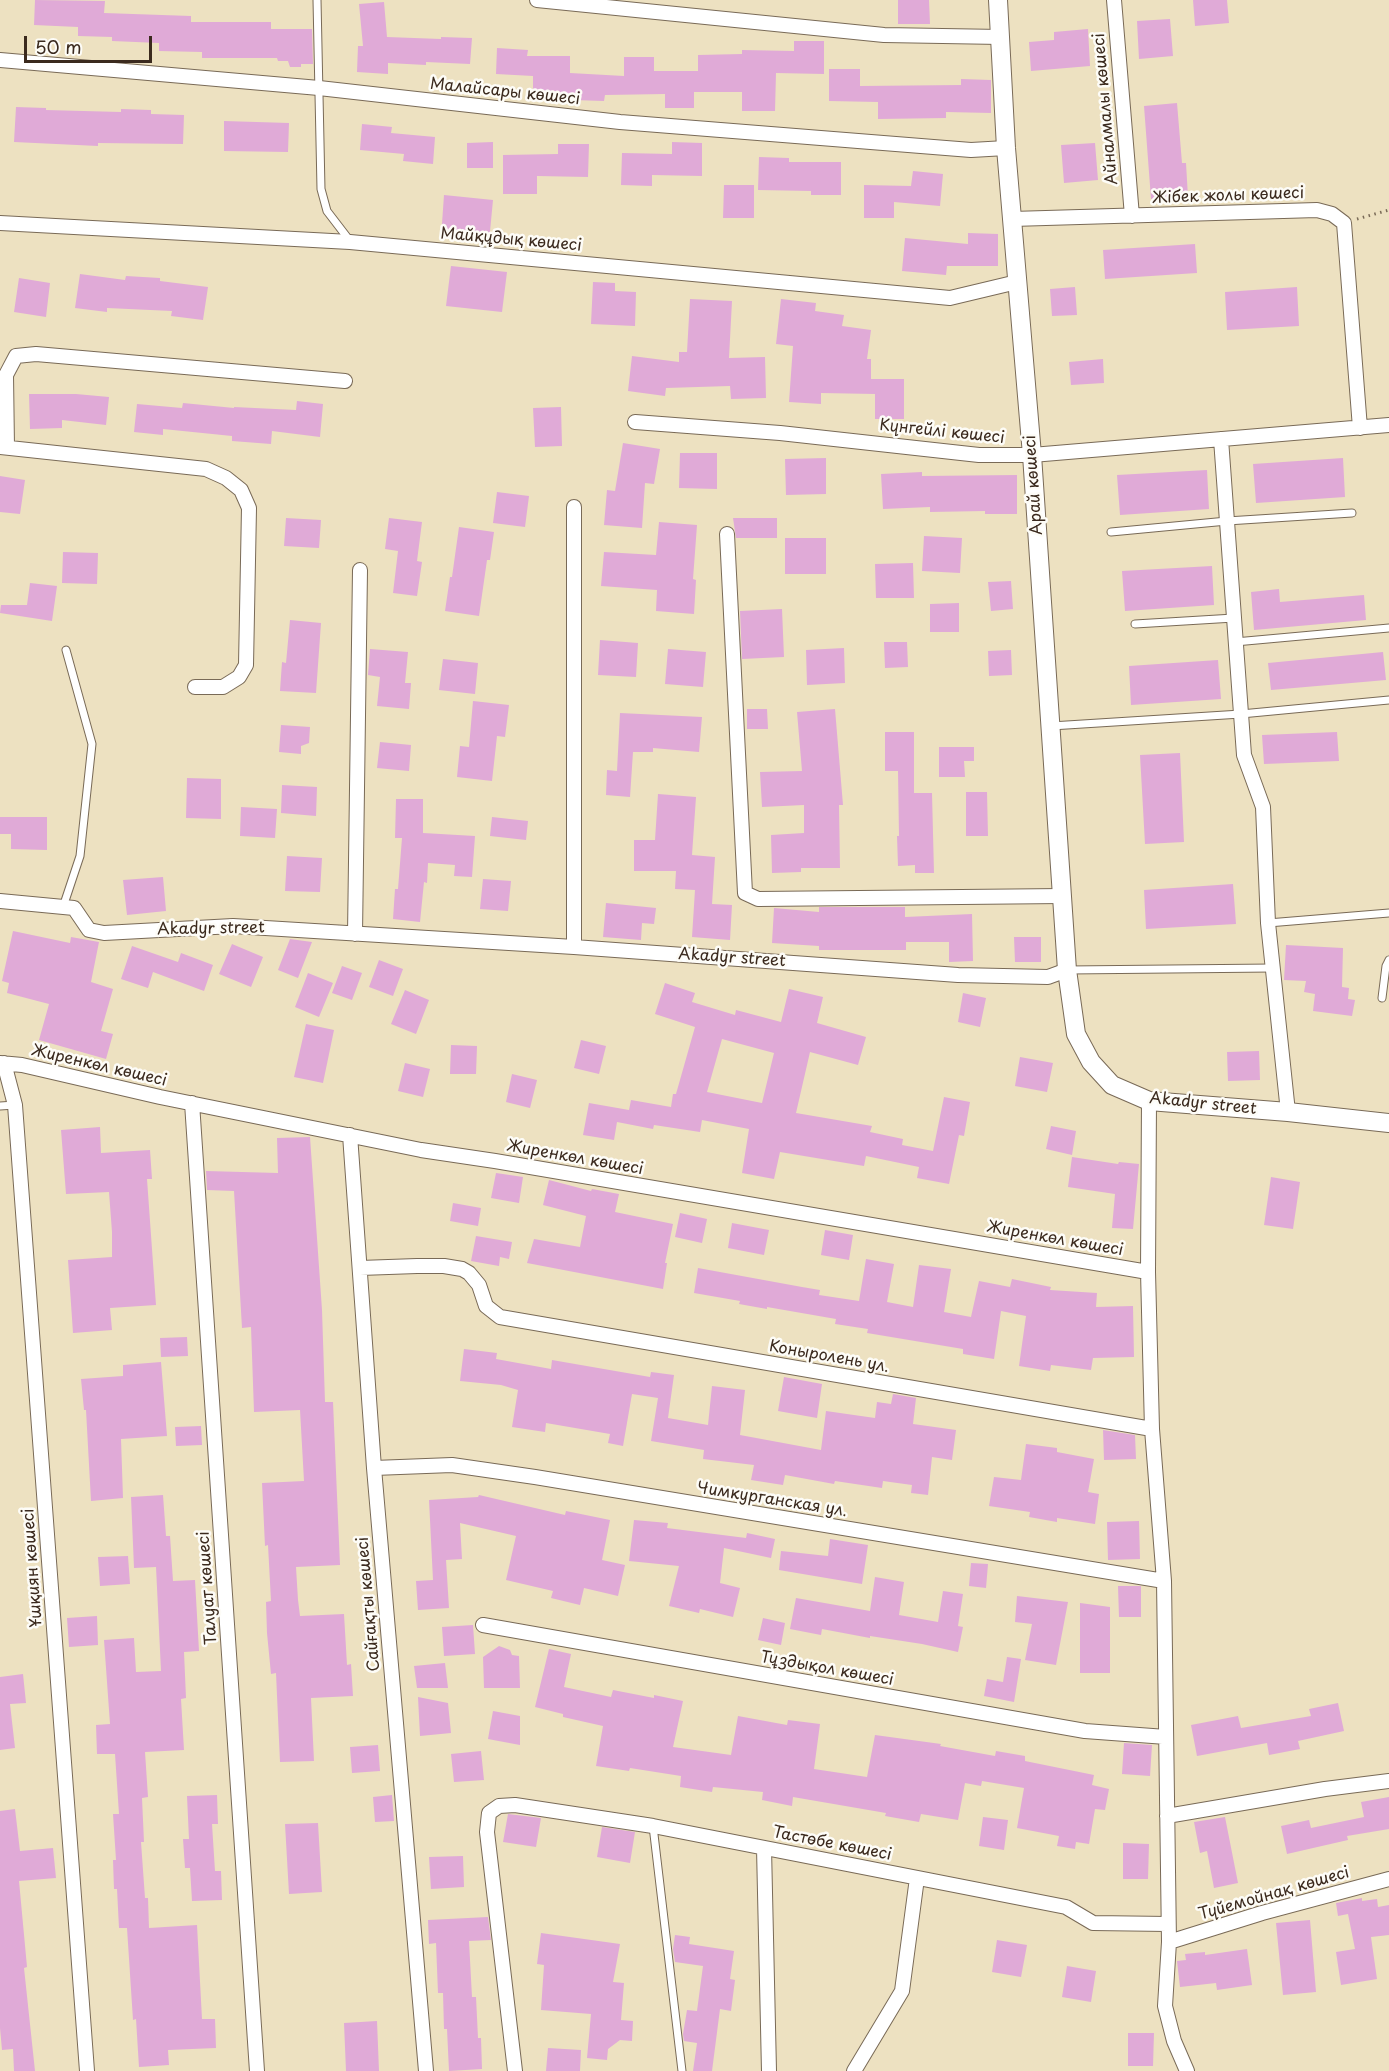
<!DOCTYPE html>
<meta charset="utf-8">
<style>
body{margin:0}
#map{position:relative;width:1389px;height:2071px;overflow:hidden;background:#ede1c1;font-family:"Playpen Sans",sans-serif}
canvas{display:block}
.scale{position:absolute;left:24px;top:36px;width:128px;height:27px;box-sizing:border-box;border:3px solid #3b2a1e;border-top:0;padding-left:8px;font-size:18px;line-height:21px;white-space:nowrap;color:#3b2a1e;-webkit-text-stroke:4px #fdfcf7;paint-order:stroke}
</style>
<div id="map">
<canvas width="1389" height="2071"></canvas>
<div class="scale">50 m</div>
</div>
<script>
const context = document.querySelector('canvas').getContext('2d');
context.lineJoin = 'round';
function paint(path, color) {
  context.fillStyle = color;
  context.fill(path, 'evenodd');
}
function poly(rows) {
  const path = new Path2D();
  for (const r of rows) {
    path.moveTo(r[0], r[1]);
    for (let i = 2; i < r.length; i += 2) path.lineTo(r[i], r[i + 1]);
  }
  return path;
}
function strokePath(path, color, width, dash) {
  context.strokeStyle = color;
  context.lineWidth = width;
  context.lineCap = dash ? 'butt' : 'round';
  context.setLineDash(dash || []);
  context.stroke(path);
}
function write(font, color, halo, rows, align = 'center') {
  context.font = font + ' "Playpen Sans",sans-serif';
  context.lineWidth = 5;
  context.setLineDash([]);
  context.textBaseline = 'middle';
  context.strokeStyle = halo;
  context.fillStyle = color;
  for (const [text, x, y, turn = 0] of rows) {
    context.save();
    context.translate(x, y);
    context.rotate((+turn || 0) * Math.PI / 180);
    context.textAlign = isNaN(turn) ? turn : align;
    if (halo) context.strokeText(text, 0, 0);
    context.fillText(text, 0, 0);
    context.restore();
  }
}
const building = poly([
 [35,0,105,1,104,13,191,16,191,22,271,22,271,29,312,29,313,64,301,64,301,67,290,67,288,61,278,61,277,58,202,58,202,52,159,51,159,43,112,41,112,37,78,36,78,27,34,25],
 [898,0,929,0,930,24,898,24],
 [1193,0,1227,0,1229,23,1195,26],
 [384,2,387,37,441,39,441,37,472,38,470,64,426,62,426,65,388,63,388,74,357,72,358,46,363,46,359,4],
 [1170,19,1173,56,1139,59,1137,21],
 [1088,29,1090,66,1031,71,1029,42,1054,40,1054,32],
 [794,41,824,41,824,74,776,73,775,111,742,111,742,92,694,92,694,108,665,108,665,94,605,95,604,101,573,100,574,94,533,93,533,76,496,74,497,48,528,50,527,56,570,56,570,73,624,76,624,57,654,57,654,71,698,71,698,55,742,54,742,50,794,51],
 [829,69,860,69,860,86,961,85,961,79,991,80,991,113,946,112,946,118,878,119,878,102,829,101],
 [1177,103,1182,163,1186,163,1188,197,1151,199,1144,106],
 [16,107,46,108,46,110,121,112,121,109,151,110,151,114,184,115,183,144,98,143,98,146,14,142],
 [224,121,289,123,288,152,224,151],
 [362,124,392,127,391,133,435,137,433,164,403,161,404,154,360,150],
 [493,142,493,168,467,168,467,143],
 [672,142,702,143,702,176,652,175,652,186,621,185,622,153,672,154],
 [1095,143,1098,180,1064,183,1061,145],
 [558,144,589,144,588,177,537,176,537,194,503,194,503,155,558,154],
 [759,157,789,158,789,162,841,162,841,195,811,195,811,191,758,190],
 [913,171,943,174,940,206,894,202,894,218,864,218,864,185,911,186],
 [724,185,754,185,754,218,723,218],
 [444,195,493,200,489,242,441,238],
 [968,233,998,234,998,266,947,266,946,275,902,271,905,238,968,244],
 [1195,244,1197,273,1105,279,1103,250],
 [451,266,507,272,502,312,446,306],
 [80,274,125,280,126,276,160,278,160,281,208,287,203,320,171,316,172,311,107,308,107,312,75,308],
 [19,278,50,283,46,317,14,312],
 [593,282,615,283,615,291,636,292,635,326,591,324],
 [1075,287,1077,315,1052,316,1050,289],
 [1297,287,1299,326,1227,330,1225,292],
 [690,299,732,301,729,358,765,357,766,398,731,399,730,386,666,388,665,396,628,391,632,356,679,362,679,352,687,352],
 [781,299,816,303,815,311,844,315,842,326,871,330,867,359,871,359,871,379,904,379,904,419,875,419,875,394,821,393,821,404,789,402,793,346,776,344],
 [1103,359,1104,383,1071,385,1069,362],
 [29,394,76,394,109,397,106,425,62,420,62,428,30,429],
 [297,401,323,404,320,437,272,431,271,444,232,441,232,436,163,429,163,435,134,432,137,404,182,408,183,403,234,408,234,407,296,410],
 [561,407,562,446,535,447,533,408],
 [623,443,660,449,654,484,645,483,642,528,604,525,607,490,615,491],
 [680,453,717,453,717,489,679,488],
 [826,458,826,494,786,495,785,459],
 [1343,458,1345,497,1256,503,1253,464],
 [1207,470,1209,509,1120,515,1117,475],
 [922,472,922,476,1017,475,1017,514,985,514,985,511,930,512,930,507,883,509,881,474],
 [0,476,25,480,20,514,0,512],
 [497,492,529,496,525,527,493,523],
 [286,518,321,520,319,548,284,546],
 [389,518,422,522,417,561,422,562,417,596,393,593,398,551,385,549],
 [733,518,777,518,777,538,736,538],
 [659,522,697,525,693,579,696,580,694,614,656,611,657,590,601,586,604,552,656,555],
 [459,527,494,532,490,560,487,560,479,616,445,611,450,577,452,577],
 [924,536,962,538,960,573,922,571],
 [785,538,826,538,826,574,785,574],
 [63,552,98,553,97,584,62,583],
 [913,563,914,598,876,598,875,564],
 [1212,566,1214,605,1125,611,1122,571],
 [1011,581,1013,609,991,611,988,582],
 [30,583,57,586,52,621,0,613,1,605,27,605],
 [1279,589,1280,602,1364,595,1366,620,1254,630,1251,592],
 [959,603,959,632,930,632,930,604],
 [782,609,784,657,742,659,740,611],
 [290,620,321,623,316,693,280,691,282,662,286,663],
 [600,640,638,643,636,677,598,675],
 [884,642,907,642,908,667,885,668],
 [844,648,845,683,807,685,806,650],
 [370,649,408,652,405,683,411,683,409,709,377,706,380,677,368,675],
 [668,649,706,652,703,687,665,684],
 [1011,650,1012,675,989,676,988,651],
 [1383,652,1386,680,1271,690,1268,663],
 [443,659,478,663,475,694,439,690],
 [1218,660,1221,699,1131,705,1129,666],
 [473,701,509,705,505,737,497,736,492,781,457,777,460,746,469,747],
 [747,709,767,709,768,729,747,729],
 [835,709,843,805,839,805,840,868,801,868,801,872,772,873,771,835,804,833,804,805,762,807,760,772,802,771,797,712],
 [620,713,702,717,699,752,653,748,653,752,633,752,630,797,606,795,607,770,617,771],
 [281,725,310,727,309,743,301,746,301,754,279,752],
 [885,732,914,732,914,793,932,793,934,873,915,873,915,865,898,866,897,836,899,836,898,771,885,771],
 [1337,732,1339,761,1264,764,1262,735],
 [380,742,411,745,409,771,377,768],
 [939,747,974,747,974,761,964,761,965,777,939,777],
 [1180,753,1184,842,1145,844,1140,755],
 [187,778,221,779,221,819,186,818],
 [282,785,317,787,316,816,281,813],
 [966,792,987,792,988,836,966,836],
 [658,794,696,797,692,855,715,857,712,904,732,905,730,940,692,937,695,890,675,889,676,871,634,871,634,840,655,840],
 [396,799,423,799,423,833,475,836,472,877,454,876,455,865,428,863,427,883,424,882,420,922,393,919,395,889,398,889,402,838,395,838],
 [241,807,277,809,275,838,240,836],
 [0,817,47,817,47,850,11,849,11,834,0,834],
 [492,817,528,821,526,840,490,836],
 [287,856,322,858,320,892,285,891],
 [163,877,166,911,127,915,123,880],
 [483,879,511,881,508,911,480,909],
 [1233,884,1236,924,1146,929,1144,890],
 [606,903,656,908,654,924,642,923,641,940,603,937],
 [819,907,905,907,905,917,972,914,973,961,949,962,949,942,906,942,906,950,819,950,819,946,772,943,774,908,819,912],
 [13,931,70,943,71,937,99,942,91,982,113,989,101,1031,113,1034,106,1059,39,1040,49,1004,7,993,9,983,2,981],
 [1014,937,1041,937,1041,962,1015,962],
 [290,939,312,942,298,978,278,970],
 [232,944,263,957,251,987,219,974],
 [1286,945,1343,948,1342,987,1349,988,1348,999,1355,1000,1352,1016,1313,1011,1315,994,1304,992,1306,981,1284,980],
 [132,946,178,962,181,953,213,965,204,991,153,972,148,988,121,979],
 [379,960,403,969,393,996,369,987],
 [342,966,362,973,352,1000,332,993],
 [308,973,333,983,319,1017,295,1007],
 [665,983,695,993,692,1002,735,1015,736,1010,781,1022,789,989,823,997,817,1023,866,1037,858,1065,810,1052,796,1113,872,1126,870,1132,903,1139,902,1145,933,1151,944,1097,970,1102,964,1136,959,1135,949,1184,917,1178,919,1167,866,1156,864,1166,780,1152,774,1179,742,1173,749,1129,702,1120,700,1132,654,1125,653,1129,617,1122,614,1140,583,1135,589,1103,629,1110,631,1100,671,1107,673,1094,676,1094,695,1027,655,1014],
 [722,1039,774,1053,762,1103,707,1092],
 [405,990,429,1000,416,1034,391,1024],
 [963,993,986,998,980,1027,958,1022],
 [306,1024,334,1030,323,1083,294,1077],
 [581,1040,606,1046,599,1074,574,1068],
 [451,1045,477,1046,476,1074,450,1074],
 [1259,1051,1260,1080,1228,1081,1227,1052],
 [1020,1057,1053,1063,1047,1092,1015,1086],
 [405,1063,430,1069,423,1097,398,1091],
 [512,1074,537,1080,530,1108,506,1102],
 [1051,1126,1076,1131,1072,1155,1046,1149],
 [100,1127,101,1153,150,1150,152,1179,147,1179,156,1305,110,1308,112,1330,73,1333,68,1260,112,1257,112,1232,109,1192,66,1194,61,1130],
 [310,1137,322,1310,325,1402,333,1402,340,1565,296,1567,298,1600,300,1616,344,1614,347,1665,351,1664,353,1696,311,1698,314,1761,280,1762,276,1673,271,1674,267,1633,266,1602,271,1601,268,1545,265,1546,262,1483,304,1481,300,1410,254,1412,251,1327,242,1328,234,1191,207,1190,206,1171,278,1173,277,1138],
 [1072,1157,1118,1164,1119,1162,1139,1164,1133,1229,1112,1228,1115,1194,1068,1187],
 [496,1173,523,1177,519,1203,491,1198],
 [1271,1177,1300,1182,1293,1229,1264,1225],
 [549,1180,591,1191,592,1189,619,1194,615,1212,673,1224,665,1263,667,1263,663,1289,527,1263,534,1239,580,1247,586,1216,543,1205],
 [453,1203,481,1208,478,1226,450,1221],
 [680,1213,707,1219,702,1243,675,1237],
 [732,1223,769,1230,764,1255,728,1248],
 [825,1230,853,1235,849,1260,821,1255],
 [476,1236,512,1242,509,1259,500,1257,499,1266,471,1261],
 [866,1259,894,1264,887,1302,913,1307,919,1265,951,1269,944,1312,971,1317,979,1281,1010,1287,1012,1279,1051,1287,1050,1290,1097,1293,1096,1307,1133,1306,1134,1357,1093,1358,1091,1370,1051,1365,1050,1371,1019,1366,1026,1316,1001,1311,994,1359,963,1354,963,1349,867,1333,868,1329,835,1324,836,1319,767,1307,767,1309,739,1304,740,1301,694,1293,698,1268,802,1287,820,1290,819,1295,859,1301],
 [187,1337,188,1356,161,1357,160,1338],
 [464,1349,497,1353,496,1359,551,1369,552,1360,650,1377,651,1372,674,1375,668,1418,708,1425,712,1386,745,1390,740,1435,821,1450,826,1411,875,1418,877,1402,891,1404,893,1394,916,1398,913,1424,956,1430,952,1460,932,1457,928,1495,911,1493,912,1485,883,1481,882,1488,835,1481,834,1484,785,1475,783,1485,751,1480,754,1465,703,1459,704,1450,651,1441,658,1398,632,1394,623,1446,608,1443,610,1434,546,1423,545,1432,512,1427,518,1390,501,1385,460,1381],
 [161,1362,167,1436,121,1439,123,1498,91,1501,86,1410,84,1410,81,1379,123,1376,123,1365],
 [784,1377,822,1384,817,1418,778,1411],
 [201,1426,202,1445,176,1446,175,1427],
 [1103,1430,1135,1435,1136,1459,1104,1460],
 [1026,1444,1057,1448,1057,1452,1094,1459,1088,1492,1099,1494,1095,1524,1057,1518,1057,1522,1029,1517,1030,1512,989,1506,994,1477,1021,1480],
 [163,1495,166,1536,170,1536,173,1581,195,1580,199,1651,184,1652,186,1698,181,1699,184,1750,145,1752,148,1797,142,1798,144,1842,141,1842,145,1898,148,1898,149,1928,197,1925,202,2019,215,2019,216,2048,168,2050,169,2065,139,2067,136,2019,133,2020,127,1928,119,1928,117,1889,114,1889,113,1860,116,1860,113,1814,119,1814,115,1754,97,1754,96,1725,110,1724,104,1640,134,1638,136,1672,161,1671,156,1567,134,1568,131,1497],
 [479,1495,565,1515,566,1511,610,1520,602,1560,625,1565,618,1596,584,1588,580,1605,551,1598,553,1591,506,1580,516,1536,460,1523,462,1559,446,1560,449,1608,418,1610,416,1581,433,1580,429,1500,478,1497],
 [634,1520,668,1523,667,1528,746,1538,747,1533,775,1539,771,1558,724,1548,720,1583,740,1588,733,1617,700,1609,699,1613,669,1606,679,1566,629,1561],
 [1139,1521,1140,1559,1108,1560,1107,1522],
 [830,1539,868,1545,862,1584,779,1570,781,1551,828,1556],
 [128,1556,130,1584,100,1586,98,1557],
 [971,1563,988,1564,986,1588,969,1586],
 [875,1577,904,1582,899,1615,938,1622,943,1591,963,1594,958,1626,963,1627,958,1652,922,1644,870,1636,870,1638,822,1629,821,1635,790,1629,796,1598,870,1611],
 [1118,1586,1141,1586,1141,1617,1119,1617],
 [1017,1596,1068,1602,1056,1665,1025,1660,1032,1624,1015,1622],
 [1080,1603,1110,1607,1110,1673,1080,1673],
 [97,1616,98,1645,69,1647,67,1618],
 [763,1618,785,1623,781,1645,758,1640],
 [473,1625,475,1654,444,1656,442,1627],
 [499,1646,510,1650,512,1655,519,1656,520,1688,484,1688,483,1657],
 [549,1649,571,1654,564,1687,611,1697,613,1690,654,1698,654,1695,683,1701,673,1747,731,1755,738,1716,787,1725,788,1720,820,1724,814,1769,867,1777,875,1735,941,1744,940,1746,995,1756,996,1751,1025,1756,1025,1761,1094,1775,1092,1785,1109,1789,1105,1810,1095,1809,1089,1844,1076,1842,1075,1849,1057,1846,1059,1836,1017,1828,1024,1788,982,1781,981,1786,965,1783,958,1820,921,1814,919,1822,885,1816,886,1813,793,1797,792,1806,762,1800,763,1792,713,1787,712,1792,680,1787,681,1776,630,1768,629,1771,596,1766,603,1726,563,1717,563,1714,535,1707],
 [1007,1657,1021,1659,1014,1702,984,1696,987,1679,1003,1682],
 [445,1663,448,1688,417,1688,414,1666],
 [23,1674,26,1703,10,1704,15,1748,0,1750,0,1677],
 [418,1697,448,1703,451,1733,420,1736],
 [1338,1703,1344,1731,1298,1741,1300,1749,1269,1755,1267,1743,1197,1756,1191,1725,1238,1716,1241,1728,1311,1716,1309,1709],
 [493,1711,520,1716,520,1745,488,1739],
 [1124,1743,1152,1745,1150,1776,1122,1774],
 [378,1745,380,1771,352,1773,350,1747],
 [481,1751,484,1780,454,1782,451,1754],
 [217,1795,218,1824,212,1824,215,1871,221,1871,222,1900,192,1901,190,1868,185,1868,183,1839,189,1839,187,1796],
 [392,1795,394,1821,375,1822,373,1797],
 [1389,1797,1389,1829,1347,1836,1348,1840,1287,1854,1281,1826,1309,1820,1311,1828,1364,1817,1361,1802],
 [15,1809,20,1851,53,1848,56,1878,19,1881,27,1967,24,1968,35,2071,14,2071,13,2049,2,2050,0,2028,0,1811],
 [508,1814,541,1818,536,1847,503,1842],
 [983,1817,1008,1820,1004,1850,979,1846],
 [1225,1817,1238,1883,1214,1888,1207,1851,1200,1853,1194,1822],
 [318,1823,322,1892,289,1894,285,1824],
 [602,1827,635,1832,630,1863,597,1857],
 [1123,1843,1149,1844,1148,1879,1123,1879],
 [463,1856,464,1887,431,1889,429,1857],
 [1362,1898,1362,1901,1377,1899,1378,1907,1389,1905,1389,1935,1371,1937,1377,1979,1341,1985,1336,1952,1355,1949,1348,1914,1338,1916,1336,1903],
 [488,1917,491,1940,469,1941,472,1997,476,1997,478,2038,481,2038,482,2069,449,2071,447,2029,444,2029,443,1993,438,1993,436,1943,429,1944,428,1920],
 [1310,1920,1316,1992,1283,1995,1276,1923],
 [541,1933,620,1944,613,1982,624,1983,621,2020,633,2021,632,2041,620,2040,608,2049,607,2060,587,2058,591,2014,541,2010,544,1965,537,1964],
 [675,1935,690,1937,689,1944,734,1951,730,1979,735,1980,731,2011,720,2009,712,2071,693,2071,697,2043,684,2041,683,2034,687,2010,697,2011,703,1966,675,1962,673,1949],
 [997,1940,1027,1945,1021,1977,992,1972],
 [1247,1949,1252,1985,1217,1990,1216,1983,1180,1987,1177,1961,1186,1960,1185,1954,1205,1952,1205,1955],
 [1067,1966,1096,1971,1091,2002,1062,1997],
 [377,2021,379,2071,346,2071,344,2023],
 [1128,2033,1154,2033,1153,2066,1128,2066],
 [548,2048,581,2050,580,2071,546,2071]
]);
const path = poly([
 [1357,219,1389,210]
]);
const service = poly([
 [317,0,321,189,327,211,350,241],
 [1111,532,1227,521,1352,513],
 [1135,624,1234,618],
 [1235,642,1389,628],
 [1051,726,1241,714,1389,700],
 [63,907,80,856,92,744,66,650],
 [1268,923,1389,913],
 [1068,970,1273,968],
 [1382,998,1386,966,1389,960],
 [0,1106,15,1105],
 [653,1826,682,2071]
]);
const minor = poly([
 [537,0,884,35,1001,37],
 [1114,0,1132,216],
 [0,60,319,88,620,122,971,150,1006,148],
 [1012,219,1317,210,1332,214,1344,223,1360,428],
 [0,223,350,242,950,298,1017,282],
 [635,422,780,433,979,455,1032,455,1389,425],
 [1221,439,1244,755,1263,807,1268,923,1288,1112],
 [0,447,206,469,226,478,241,490,249,508,246,665,239,677,223,687,195,687],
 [7,447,6,375,16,356,36,354,345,381],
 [574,507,574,947],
 [727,534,745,893,758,899,1063,896],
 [0,901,74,908,89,930,104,933,233,926,574,947,958,975,1048,977,1067,970],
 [355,934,360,570],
 [0,1063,22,1065,160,1097,421,1150,495,1161,1148,1272],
 [4,1063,15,1105,87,2071],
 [1149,1101,1148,1272,1152,1429,1164,1581,1169,1942,1165,2006,1174,2041,1187,2071],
 [192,1103,257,2071],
 [350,1135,374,1468,426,2071],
 [360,1268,417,1266,444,1266,462,1269,469,1273,479,1285,486,1306,500,1317,1152,1429],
 [374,1468,452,1465,535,1477,1164,1581],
 [483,1625,1085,1731,1166,1737],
 [1167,1816,1325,1789,1389,1781],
 [764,1848,769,2071],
 [1169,1942,1262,1913,1389,1879],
 [515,2071,487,1832,489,1813,499,1806,515,1805,653,1826,1066,1907,1093,1923,1168,1924],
 [854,2071,902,1991,917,1878]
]);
const tertiary = poly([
 [998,0,1006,148,1032,455,1067,970,1076,1034,1091,1062,1112,1085,1149,1101,1288,1112,1389,1123]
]);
const streetNames = [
 ["Малайсары көшесі",505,92,6],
 ["Айналмалы көшесі",1106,109,-95],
 ["Жібек жолы көшесі",1228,196,-2],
 ["Майқұдық көшесі",511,240,5],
 ["Күнгейлі көшесі",942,432,6],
 ["Арай көшесі",1034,485,-94],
 ["Akadyr street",211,929,-1],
 ["Akadyr street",732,958,4],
 ["Жиренкөл көшесі",99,1066,13],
 ["Akadyr street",1203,1104,6],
 ["Жиренкөл көшесі",575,1158,10],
 ["Жиренкөл көшесі",1055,1239,10],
 ["Коныролень ул.",829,1357,10],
 ["Чимкурганская ул.",772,1500,9],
 ["Ұшқиян көшесі",33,1568,-94],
 ["Талуат көшесі",208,1588,-94],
 ["Сайғақты көшесі",369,1604,-95],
 ["Тұздықол көшесі",827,1669,10],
 ["Тастөбе көшесі",832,1844,11],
 ["Түйемойнақ көшесі",1274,1894,-16]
];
paint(building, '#e0aad7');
strokePath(service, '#796a57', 9);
strokePath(minor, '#796a57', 16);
strokePath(tertiary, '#796a57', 20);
strokePath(path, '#796a57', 3, [1.5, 4.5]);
strokePath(service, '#fff', 7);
strokePath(minor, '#fff', 14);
strokePath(tertiary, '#fff', 18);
write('16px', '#3b2a1e', '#fdfcf7', streetNames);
</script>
